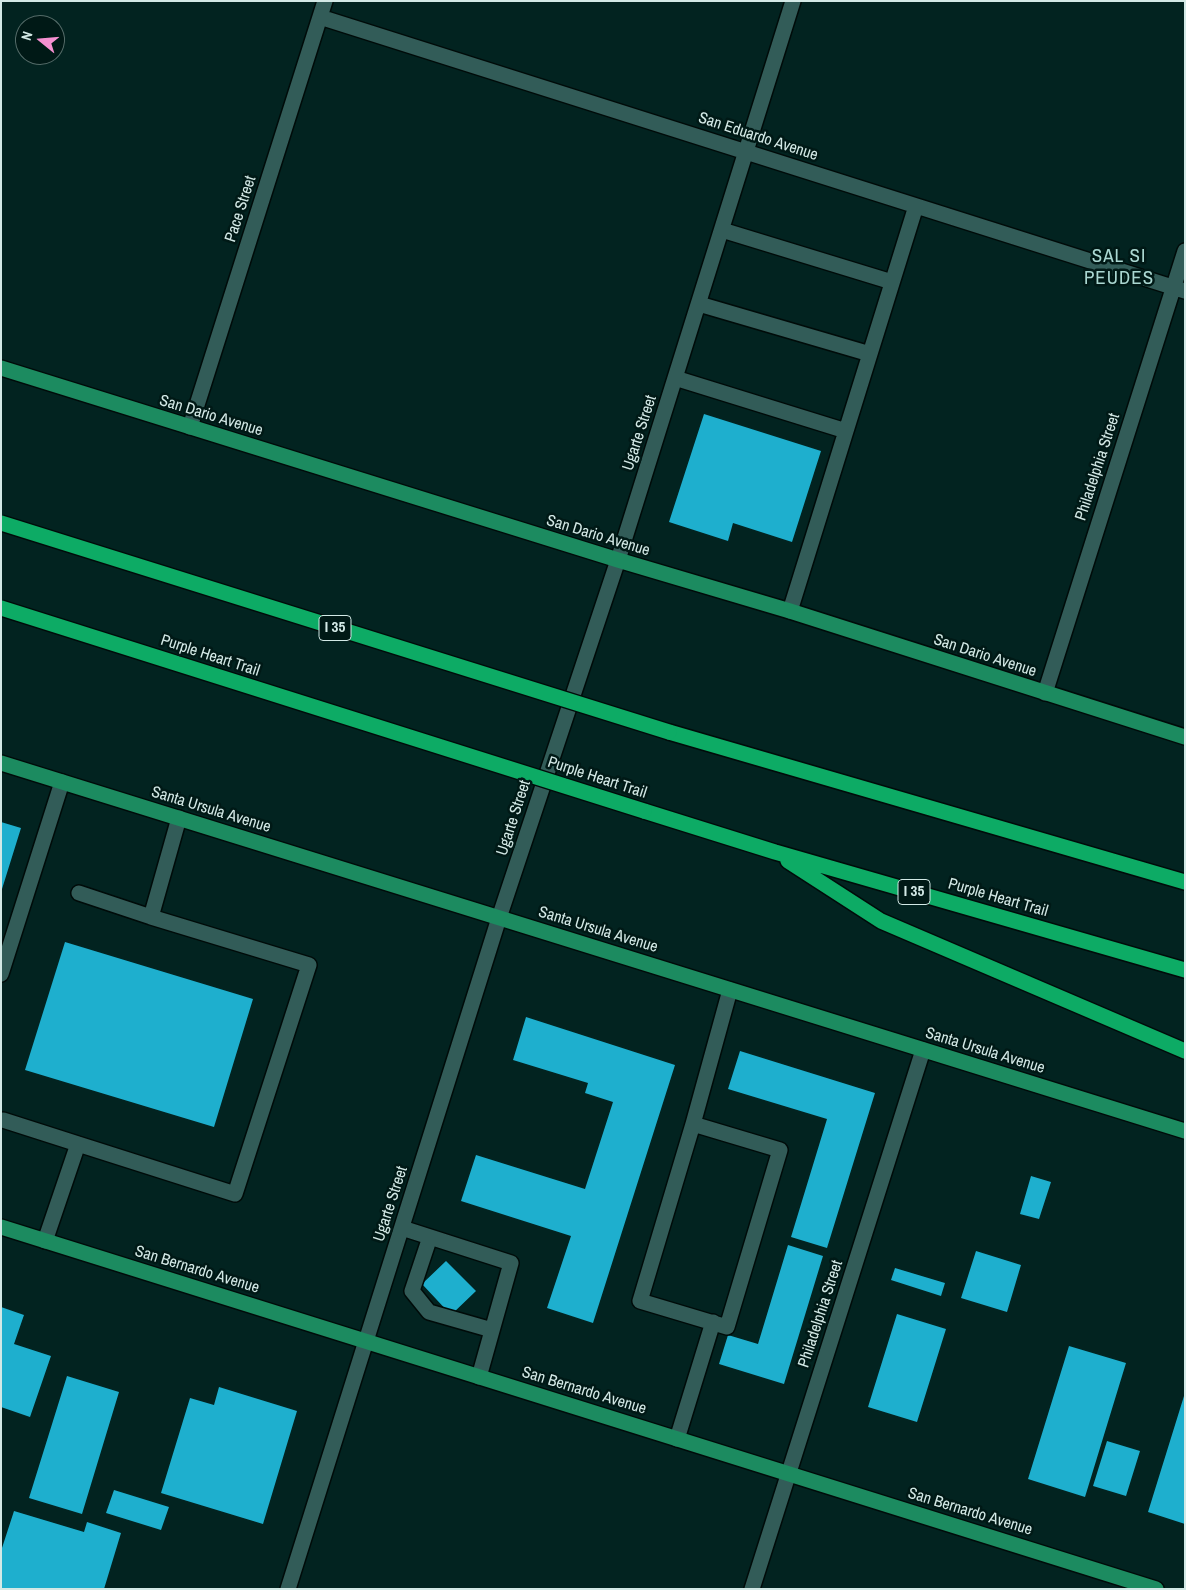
<!DOCTYPE html>
<style>
body{margin:0}
#map{position:relative;width:1186px;height:1590px;overflow:hidden;background:#022320;font-family:"Archivo Narrow",sans-serif}
canvas{display:block}
.frame{position:absolute;inset:0;border:2px solid #d3e9e6;pointer-events:none}
.north{position:absolute;left:15px;top:15px;width:50px;height:50px;box-sizing:border-box;background:#001916;border:1px solid #546c69;border-radius:50%;rotate:287deg;font-size:14px;font-weight:700;line-height:20px;text-align:center;color:#d3e9e6}
.north::after{content:'';display:block;margin:auto;width:18px;height:22px;background:#f590d1;clip-path:polygon(50% 0,100% 100%,50% 72%,0 100%)}
</style>
<div id="map">
<canvas width="1186" height="1590"></canvas>
<div class="frame"></div>
<div class="north">N</div>
</div>
<script>
const context = document.querySelector('canvas').getContext('2d');
context.lineJoin = 'round';
function paint(path, color) {
  context.fillStyle = color;
  context.fill(path, 'evenodd');
}
function poly(rows) {
  const path = new Path2D();
  for (const r of rows) {
    path.moveTo(r[0], r[1]);
    for (let i = 2; i < r.length; i += 2) path.lineTo(r[i], r[i + 1]);
  }
  return path;
}
function strokePath(path, color, width, dash) {
  context.strokeStyle = color;
  context.lineWidth = width;
  context.lineCap = dash ? 'butt' : 'round';
  context.setLineDash(dash || []);
  context.stroke(path);
}
function write(font, color, halo, rows, align = 'center') {
  context.font = font + ' "Archivo Narrow",sans-serif';
  context.lineWidth = 5;
  context.setLineDash([]);
  context.textBaseline = 'middle';
  context.strokeStyle = halo;
  context.fillStyle = color;
  for (const [text, x, y, turn = 0] of rows) {
    context.save();
    context.translate(x, y);
    context.rotate((+turn || 0) * Math.PI / 180);
    context.textAlign = isNaN(turn) ? turn : align;
    if (halo) context.strokeText(text, 0, 0);
    context.fillText(text, 0, 0);
    context.restore();
  }
}
const building = poly([
 [704,414,821,451,792,542,733,523,728,541,669,522],
 [1,822,21,828,2,889,1,888],
 [65,942,253,999,214,1127,25,1070],
 [526,1017,675,1065,593,1323,547,1308,571,1236,461,1201,476,1155,585,1189,613,1102,585,1093,588,1083,513,1060],
 [740,1051,875,1093,827,1248,791,1237,827,1119,728,1089],
 [1031,1176,1051,1182,1039,1219,1020,1214],
 [788,1245,823,1256,784,1384,719,1364,728,1335,758,1344],
 [976,1251,1021,1265,1007,1312,961,1298],
 [446,1261,476,1291,451,1315,422,1284],
 [895,1268,945,1283,941,1296,891,1280],
 [1,1307,24,1315,14,1344,51,1356,30,1417,1,1407],
 [897,1314,946,1329,917,1422,868,1407],
 [1069,1346,1126,1363,1085,1497,1028,1479],
 [67,1376,119,1392,82,1514,29,1498],
 [219,1387,297,1411,263,1524,161,1493,190,1398,214,1405],
 [1184,1396,1185,1396,1185,1524,1148,1512],
 [1107,1441,1140,1451,1126,1496,1093,1486],
 [114,1490,169,1507,161,1530,106,1513],
 [14,1511,84,1532,87,1522,121,1533,104,1589,1,1589,1,1551]
]);
const minor = poly([
 [320,17,1185,291],
 [722,230,892,282],
 [699,304,870,354],
 [675,378,846,431],
 [190,427,325,1],
 [790,611,916,206],
 [1045,693,1185,251],
 [79,893,151,917],
 [1,974,62,782],
 [3,1120,78,1144],
 [693,1124,780,1150,727,1327,640,1301,693,1124],
 [693,1124,730,990],
 [402,1228,511,1263,479,1377],
 [430,1237,412,1291,429,1312,492,1330],
 [45,1241,78,1144,235,1194,309,965,151,917,179,818],
 [677,1439,713,1322],
 [288,1589,499,918,618,560,793,1],
 [752,1589,923,1050]
]);
const major = poly([
 [1,368,618,560,790,611,1185,737],
 [1,763,1185,1131],
 [1,1227,1156,1589]
]);
const highway = poly([
 [669,732,1185,882],
 [644,811,775,852,1185,970],
 [788,861,881,921,1185,1051]
]);
const highwayBridge = poly([
 [1,523,669,732],
 [1,608,644,811]
]);
const shields = [
 [335,628,32],
 [914,892,32]
];
const shieldNames = [
 ["I 35",335,628],
 ["I 35",914,892]
];
const streetNames = [
 ["San Eduardo Avenue",758,137,18],
 ["Pace Street",241,209,-72],
 ["San Dario Avenue",211,416,17],
 ["Ugarte Street",640,433,-72],
 ["Philadelphia Street",1098,467,-72],
 ["San Dario Avenue",598,536,17],
 ["Purple Heart Trail",210,656,18],
 ["San Dario Avenue",985,656,18],
 ["Purple Heart Trail",597,778,18],
 ["Santa Ursula Avenue",211,810,17],
 ["Ugarte Street",514,818,-72],
 ["Purple Heart Trail",998,898,16],
 ["Santa Ursula Avenue",598,930,17],
 ["Santa Ursula Avenue",985,1051,17],
 ["Ugarte Street",391,1204,-72],
 ["San Bernardo Avenue",197,1270,17],
 ["Philadelphia Street",821,1314,-72],
 ["San Bernardo Avenue",584,1391,17],
 ["San Bernardo Avenue",970,1512,17]
];
const quarterNames = [
 ["SAL SI",1119,257],
 ["PEUDES",1119,279]
];
paint(building, '#1eafce');
strokePath(minor, '#000b09', 18);
strokePath(major, '#000b09', 18);
strokePath(highway, '#000b09', 18);
strokePath(minor, '#325c58', 15);
strokePath(major, '#1c8b60', 15);
strokePath(highway, '#0dab65', 15);
strokePath(highwayBridge, '#000b09', 18, []);
strokePath(highwayBridge, '#0dab65', 15);
for (const [x, y, w] of shields) {
  const box = new Path2D();
  box.roundRect(x - w / 2, y - 12.5, w, 25, 4);
  context.fillStyle = '#001916';
  context.fill(box);
  strokePath(box, '#d3e9e6', 1);
}
write('bold 15px', '#d3e9e6', null, shieldNames);
write('16px', '#d3e9e6', '#001916', streetNames);
context.letterSpacing = '1px';
write('19px', '#aad7d1', '#001916', quarterNames);
context.letterSpacing = '0px';
</script>
